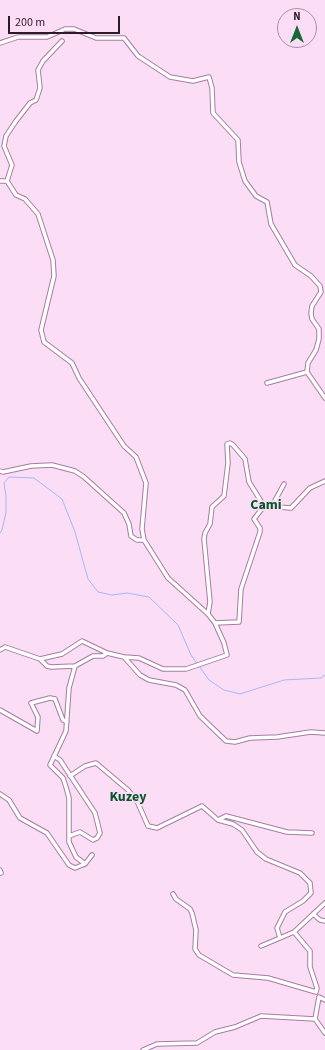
<!DOCTYPE html>
<style>
body{margin:0}
#map{position:relative;width:325px;height:1050px;overflow:hidden;background:#fbdef6;font-family:"Source Sans 3",sans-serif}
canvas{display:block}
.north{position:absolute;left:277px;top:8px;width:40px;height:40px;box-sizing:border-box;background:#fbdef6;border:1px solid #a890a4;border-radius:50%;rotate:0deg;font-size:11px;font-weight:700;line-height:16px;text-align:center;color:#2c1a29}
.north::after{content:'';display:block;margin:auto;width:14px;height:18px;background:#186737;clip-path:polygon(50% 0,100% 100%,50% 72%,0 100%)}
.scale{position:absolute;left:8px;top:16px;width:112px;height:18px;box-sizing:border-box;border:2px solid #2c1a29;border-top:0;padding-left:5px;font-size:12px;line-height:14px;white-space:nowrap;color:#2c1a29;-webkit-text-stroke:3px #fbdef6;paint-order:stroke}
</style>
<div id="map">
<canvas width="325" height="1050"></canvas>
<div class="north">N</div>
<div class="scale">200 m</div>
</div>
<script>
const context = document.querySelector('canvas').getContext('2d');
context.lineJoin = 'round';
function poly(rows) {
  const path = new Path2D();
  for (const r of rows) {
    path.moveTo(r[0], r[1]);
    for (let i = 2; i < r.length; i += 2) path.lineTo(r[i], r[i + 1]);
  }
  return path;
}
function strokePath(path, color, width, dash) {
  context.strokeStyle = color;
  context.lineWidth = width;
  context.lineCap = dash ? 'butt' : 'round';
  context.setLineDash(dash || []);
  context.stroke(path);
}
function write(font, color, halo, rows, align = 'center') {
  context.font = font + ' "Source Sans 3",sans-serif';
  context.lineWidth = 4;
  context.setLineDash([]);
  context.textBaseline = 'middle';
  context.strokeStyle = halo;
  context.fillStyle = color;
  for (const [text, x, y, turn = 0] of rows) {
    context.save();
    context.translate(x, y);
    context.rotate((+turn || 0) * Math.PI / 180);
    context.textAlign = isNaN(turn) ? turn : align;
    if (halo) context.strokeText(text, 0, 0);
    context.fillText(text, 0, 0);
    context.restore();
  }
}
const stream = poly([
 [0,533,2,530,6,512,6,496,4,483,9,477,34,478,62,499,75,532,88,579,98,592,112,595,127,593,149,597,178,625,191,655,197,664],
 [199,666,209,680,224,690,240,694,284,680,321,678,325,675]
]);
const minor = poly([
 [62,41,43,61,38,70,40,88,36,100,30,103,16,121,6,136,4,146,12,165,7,181,16,195,25,199,38,214,53,260,54,276,41,330,44,342,72,363,79,378,124,446,136,457,146,483,142,529,144,540,168,578,208,614,215,623,224,643,227,655,186,669,163,669,139,658,124,657],
 [0,43,18,37,47,37,65,29,74,29,96,38,124,38,138,56,170,77,193,81,209,77,212,88,213,113,238,140,239,162,245,181,256,196,267,202,271,224,295,265,311,276,320,286,321,292,312,306,311,313,312,319,319,329,319,339,316,350,308,363,307,372,325,398],
 [0,181,7,181],
 [267,383,307,372],
 [0,471,3,472,31,466,52,465,75,471,84,477,124,513,129,524,131,536,137,540,144,540],
 [264,506,291,508,310,488,325,481],
 [272,506,284,484],
 [208,614,210,602,204,539,205,533,210,524,212,507,224,496,228,463,227,444,230,443,233,445,245,459,249,482,264,506],
 [215,623,239,622,241,589,260,532,260,528,254,519,264,506],
 [0,650,5,647,40,659,62,654,82,641,107,653,124,657,140,675,149,680,176,685,185,690,200,716,226,741,235,742,250,738,277,737,311,732,325,733],
 [40,659,47,666,51,667,75,666,93,656,103,656,107,653],
 [75,666,69,688,66,731,50,765,63,778,66,787,69,798,69,842,76,857,85,864],
 [0,710,37,731,38,717,31,703,50,698,55,699,63,720,67,722],
 [54,756,60,760,95,813,100,833,97,838,93,840,80,832,69,836],
 [70,776,85,766,96,763,128,790,137,801,148,826,157,828,202,806,218,820,233,824,242,830,257,852,266,859,300,873,310,883,311,893,303,901,285,912,277,928,280,938],
 [0,794,9,800,20,818,47,833,69,865,75,868,85,864,92,855],
 [218,820,226,816,287,832,312,833],
 [0,870,1,873],
 [173,894,176,899,190,909,192,913,196,930,195,949,199,955,233,975,268,978,316,992,317,988,310,967,310,951,294,932],
 [313,914,320,920,325,921],
 [261,946,294,932,325,903],
 [325,1000,319,997,315,1019,325,1033],
 [143,1050,157,1044,197,1043,215,1032,235,1027,261,1016,315,1019]
]);
const districtNames = [
 ["Cami",266,506],
 ["Kuzey",128,798]
];
strokePath(stream, '#a2b6fd', 1);
strokePath(minor, '#a87ca1', 5.5);
strokePath(minor, '#fff', 3.5);
write('bold 14px', '#07552a', '#fbdef6', districtNames);
</script>
